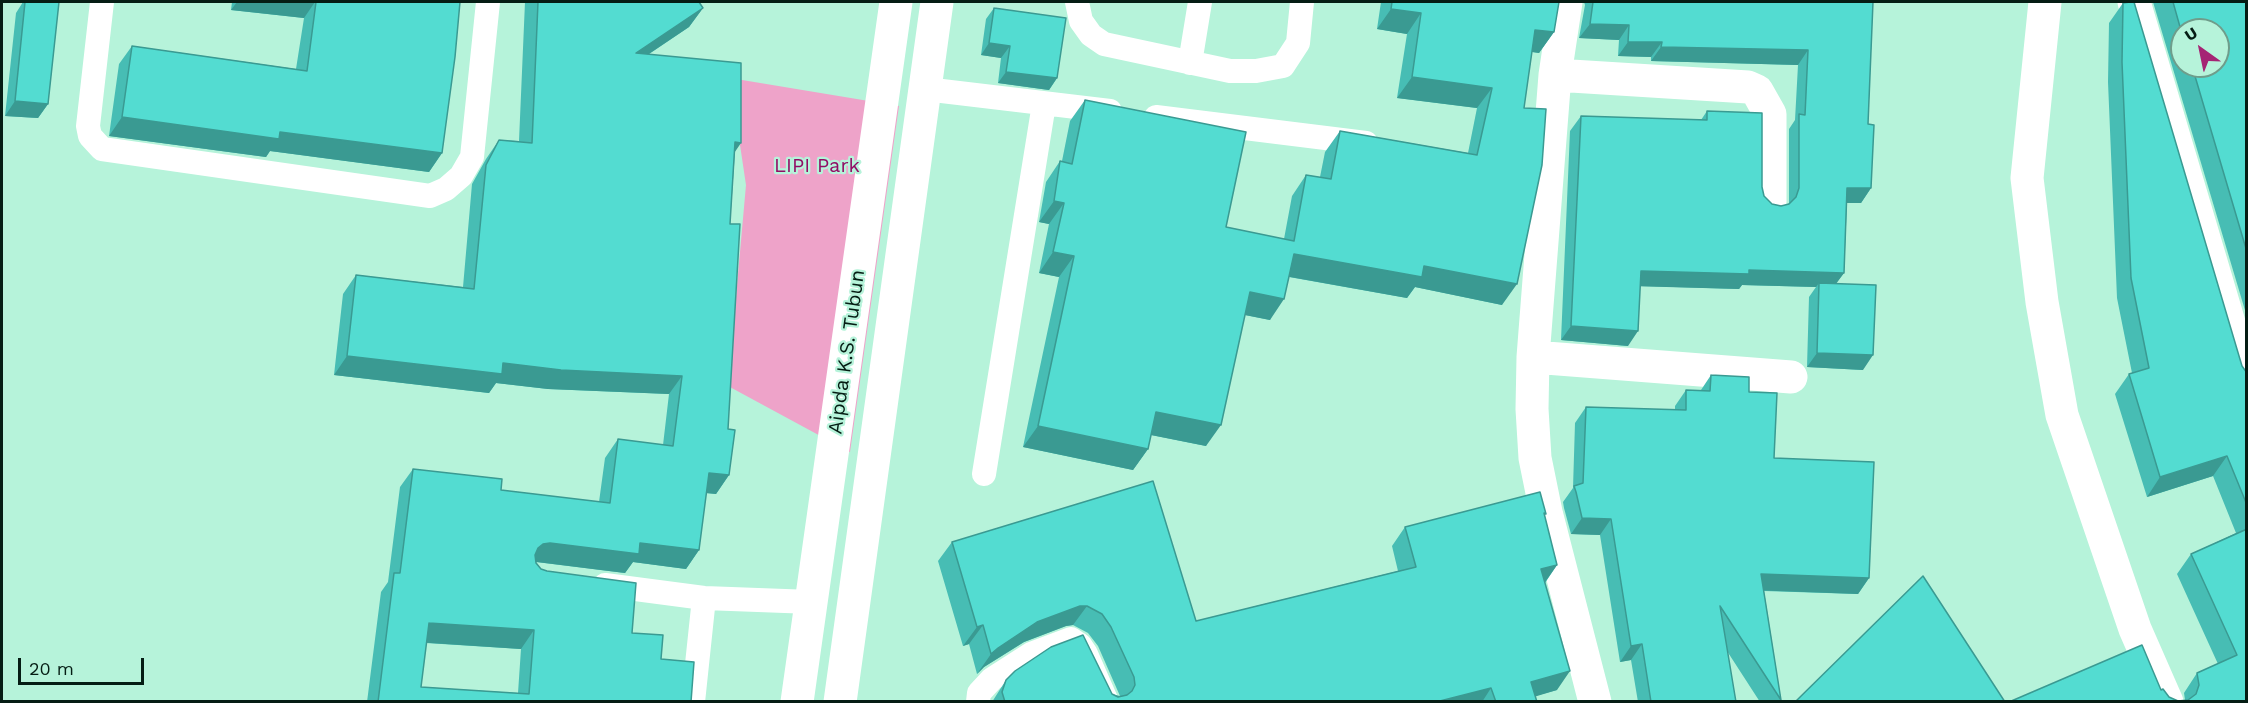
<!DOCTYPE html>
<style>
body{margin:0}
#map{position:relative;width:2248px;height:703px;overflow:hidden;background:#b6f3da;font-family:"Work Sans",sans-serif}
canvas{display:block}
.frame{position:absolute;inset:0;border:3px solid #051d14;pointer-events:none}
.north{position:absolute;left:2170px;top:18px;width:60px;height:60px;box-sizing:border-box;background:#b6f3da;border:2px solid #6f9d8b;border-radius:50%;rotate:327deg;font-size:16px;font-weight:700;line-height:24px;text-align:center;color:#051d14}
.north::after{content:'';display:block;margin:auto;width:21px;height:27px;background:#a52474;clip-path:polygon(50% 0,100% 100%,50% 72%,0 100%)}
.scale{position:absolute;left:18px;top:658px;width:126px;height:27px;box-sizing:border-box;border:3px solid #051d14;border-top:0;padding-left:8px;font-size:18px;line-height:21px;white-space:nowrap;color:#051d14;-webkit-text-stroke:4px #b6f3da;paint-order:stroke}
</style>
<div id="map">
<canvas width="2248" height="703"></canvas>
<div class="frame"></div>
<div class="north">U</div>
<div class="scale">20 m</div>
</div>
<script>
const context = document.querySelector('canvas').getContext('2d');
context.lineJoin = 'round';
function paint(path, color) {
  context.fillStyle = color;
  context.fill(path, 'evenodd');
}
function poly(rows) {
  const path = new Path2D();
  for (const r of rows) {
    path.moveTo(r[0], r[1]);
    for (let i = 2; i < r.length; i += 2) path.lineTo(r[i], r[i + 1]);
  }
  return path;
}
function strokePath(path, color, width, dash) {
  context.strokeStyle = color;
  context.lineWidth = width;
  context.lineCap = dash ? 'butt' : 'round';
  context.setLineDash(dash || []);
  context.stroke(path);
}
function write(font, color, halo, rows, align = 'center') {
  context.font = font + ' "Work Sans",sans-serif';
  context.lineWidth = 4.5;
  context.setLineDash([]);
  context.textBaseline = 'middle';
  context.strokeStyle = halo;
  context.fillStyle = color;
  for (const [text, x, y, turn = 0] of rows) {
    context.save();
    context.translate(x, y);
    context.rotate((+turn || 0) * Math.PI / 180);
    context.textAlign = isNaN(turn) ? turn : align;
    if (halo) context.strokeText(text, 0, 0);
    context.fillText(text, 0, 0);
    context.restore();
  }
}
const green = poly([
 [730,78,899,106,850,452,728,386,746,185]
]);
const service = poly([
 [102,2,88,126,90,136,102,149,430,196,446,189,461,176,472,157,488,2],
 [1077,2,1081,21,1091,35,1104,44,1230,71,1256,71,1283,66,1298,43,1302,2],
 [1190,63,1200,2],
 [925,89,1110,111],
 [1156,117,1366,143],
 [984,474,1044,104],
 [605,585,704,598,812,602],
 [693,702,704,598],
 [978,702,979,693,992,679,1031,654,1071,639,1080,645,1086,654,1107,702]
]);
const minor = poly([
 [1566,2,1555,75,1533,357,1532,409,1535,458,1546,512,1595,702],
 [2045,2,2027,178,2042,302,2062,415,2135,629,2167,702],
 [2134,2,2246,380],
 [1555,75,1748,87,1757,91,1770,114,1770,202],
 [1533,357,1791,377]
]);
const tertiary = poly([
 [797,702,896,2],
 [840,702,937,2]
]);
const wall = poly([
 [23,2,59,2,48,104,38,118,5,116,16,13],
 [232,2,460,2,442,153,429,172,270,151,266,157,109,136,119,64,132,46,296,69,304,18,231,10],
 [525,2,699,2,703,8,689,27,649,54,735,152,730,224,728,429,729,475,716,494,706,493,699,550,686,569,633,562,625,573,536,562,541,569,632,633,661,659,691,702,367,702,381,592,388,582,400,487,413,469,501,490,599,502,605,458,618,439,663,445,669,394,548,389,496,383,489,393,334,375,343,294,356,275,463,287,472,184,486,159,499,140,519,141],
 [426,643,521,649,518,693,421,687],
 [1381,2,1559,2,1554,32,1539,53,1532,52,1524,108,1502,305,1415,287,1407,298,1289,277,1270,320,1245,315,1206,446,1151,435,1148,449,1133,470,1023,447,1059,277,1039,273,1049,224,1039,222,1046,182,1060,161,1062,161,1070,121,1085,100,1226,227,1284,239,1292,196,1306,175,1320,177,1325,152,1340,131,1468,153,1477,108,1397,98,1407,34,1377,29],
 [1584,2,1873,2,1868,124,1871,188,1861,203,1847,203,1844,273,1836,283,1863,370,1807,367,1809,297,1816,287,1742,285,1739,289,1640,286,1628,346,1561,340,1570,131,1581,116,1701,120,1707,111,1762,187,1764,196,1772,204,1781,206,1788,204,1789,203,1789,129,1795,120,1798,65,1651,61,1651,57,1618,56,1619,40,1579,38,1585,5],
 [2153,2,2247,2,2247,317],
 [2182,30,2218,66,2182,66],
 [2123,3,2242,366,2247,373,2247,702,2009,702,2161,690,2169,697,2178,701,2185,700,2184,693,2197,673,2218,664,2177,574,2191,554,2236,533,2213,476,2147,497,2115,394,2129,374,2132,373,2117,298,2108,82,2109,23],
 [994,8,1057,78,1049,90,998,83,1001,58,981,55,986,19],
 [1711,375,1749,392,1774,458,1869,578,1858,594,1764,591,1781,700,1780,702,1760,702,1727,651,1736,702,1638,702,1631,660,1620,662,1600,535,1571,534,1564,508,1563,502,1573,488,1575,423,1586,407,1675,410,1675,406,1686,390,1701,390],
 [1544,516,1557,565,1545,583,1557,690,1535,696,1537,702,992,702,1006,680,1112,694,1120,696,1098,646,1088,633,1073,625,1066,626,1024,642,984,667,977,674,969,644,963,646,938,561,952,542,1196,621,1398,571,1392,546,1405,527]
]);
const shadedWall = poly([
 [237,2,315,2,304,18,231,10],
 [703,8,689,27,622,72,636,53],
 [1391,9,1421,13,1407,34,1377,29],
 [1590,24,1629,25,1619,40,1579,38],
 [1535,30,1554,32,1539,53,1520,50],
 [1628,42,1662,42,1651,57,1618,56],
 [989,43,1010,46,1001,58,981,55],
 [1661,47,1808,50,1798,65,1651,61],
 [1006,72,1057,78,1049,90,998,83],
 [1412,77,1492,88,1477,108,1397,98],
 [15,101,48,104,38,118,5,116],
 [122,117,280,132,442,153,429,172,270,151,266,157,109,136],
 [735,142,741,143,728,162],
 [1847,188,1871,188,1861,203,1837,203],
 [1054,201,1064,203,1049,224,1039,222],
 [1053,252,1074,256,1059,277,1039,273],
 [1294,254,1424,266,1517,284,1502,305,1415,287,1407,298,1279,275],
 [1749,270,1844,273,1833,288,1819,283,1816,287,1742,285,1739,289,1630,286,1641,271],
 [1250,292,1284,299,1270,320,1235,313],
 [1571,326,1638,331,1628,346,1561,340],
 [1817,353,1873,355,1863,370,1807,367],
 [347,356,503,363,682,376,669,394,548,389,496,383,489,393,334,375],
 [1156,412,1221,425,1206,446,1141,433],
 [1038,426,1148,449,1133,470,1023,447],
 [2227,456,2213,476,2147,497,2160,477],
 [709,473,729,475,716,494,696,492],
 [1582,518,1611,519,1600,535,1571,534],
 [550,543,640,543,699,550,686,569,633,562,625,573,537,562,530,563,538,548,543,544],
 [1557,565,1543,585,1541,569],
 [1761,574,1869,578,1858,594,1750,590],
 [1080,606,1087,606,1073,625,1066,626,1024,642,984,667,977,674,991,654,998,648,1037,622],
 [429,623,534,630,521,649,415,642],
 [983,625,969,644,963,646,977,627],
 [1642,644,1631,660,1620,662,1631,646],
 [1570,671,1557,690,1517,702,1531,682],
 [1491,688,1482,702,1436,702]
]);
const building = poly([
 [25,2,59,2,48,104,15,101,25,2],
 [316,2,460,2,455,57,442,153,280,132,279,139,122,117,132,46,307,71,316,2],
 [538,2,699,2,703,8,636,53,741,63,741,143,735,142,730,224,740,224,728,429,735,430,729,475,709,473,699,550,640,543,639,554,550,543,543,544,538,548,535,555,536,563,541,569,547,571,636,583,632,633,663,635,661,659,694,662,691,702,378,702,394,573,400,573,413,469,502,479,501,490,610,503,618,439,673,446,682,376,561,370,503,363,502,374,347,356,356,275,474,289,486,165,499,140,532,143,538,2],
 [429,623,534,630,529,694,421,687,429,623],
 [1392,2,1559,2,1554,32,1535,30,1524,108,1546,109,1542,165,1517,284,1424,266,1422,277,1294,254,1284,299,1250,292,1221,425,1156,412,1148,449,1038,426,1074,256,1053,252,1064,203,1054,201,1060,161,1072,164,1085,100,1246,132,1226,227,1294,241,1306,175,1331,179,1340,131,1477,155,1492,88,1412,77,1421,13,1391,9,1392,2],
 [1593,2,1873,2,1868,124,1874,125,1871,188,1847,188,1844,273,1749,270,1749,274,1641,271,1638,331,1571,326,1581,116,1707,120,1707,111,1762,113,1762,187,1764,196,1772,204,1781,206,1789,204,1796,197,1799,188,1799,114,1805,115,1808,50,1661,47,1662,42,1628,42,1629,25,1590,24,1593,2],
 [2130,2,2134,2,2242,366,2247,373,2247,505,2227,456,2160,477,2129,374,2149,368,2131,278,2122,62,2123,3,2130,2],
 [2173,2,2247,2,2247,252,2192,66,2218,66,2218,30,2182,30,2182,34,2173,2],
 [994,8,1066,18,1057,78,1006,72,1010,46,989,43,994,8],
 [1819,283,1876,285,1873,355,1817,353,1819,283],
 [1711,375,1749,377,1749,392,1777,393,1774,458,1874,462,1869,578,1761,574,1781,700,1720,606,1736,702,1651,702,1642,644,1631,646,1611,519,1582,518,1576,492,1574,486,1583,483,1586,407,1686,410,1686,390,1710,391,1711,375],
 [1153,481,1196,621,1416,567,1405,527,1540,492,1546,514,1544,513,1557,565,1541,569,1570,671,1531,682,1537,702,1496,702,1491,688,1436,702,1005,702,1002,692,1006,680,1015,671,1051,647,1083,635,1112,694,1118,697,1127,695,1132,691,1135,685,1134,677,1111,627,1102,614,1087,606,1080,606,1037,622,998,648,991,654,983,625,977,627,952,542,1153,481],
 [2247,529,2247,702,2009,702,2142,645,2161,690,2163,689,2169,697,2178,701,2188,700,2196,694,2199,685,2197,673,2237,655,2191,554,2247,529],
 [1923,576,2005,702,1795,702,1923,576]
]);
const parkNames = [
 ["LIPI Park",817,166]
];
const streetNames = [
 ["Aipda K.S. Tubun",847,352,-82]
];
paint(green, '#eea3c9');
strokePath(service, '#fff', 24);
strokePath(minor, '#fff', 33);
strokePath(tertiary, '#fff', 33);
paint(wall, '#47bdb4');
paint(shadedWall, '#3a9a92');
paint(building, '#53dcd1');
strokePath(building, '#3a9a92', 1.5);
write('20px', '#910c64', '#b6f3da', parkNames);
write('20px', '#051d14', '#b6f3da', streetNames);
</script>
